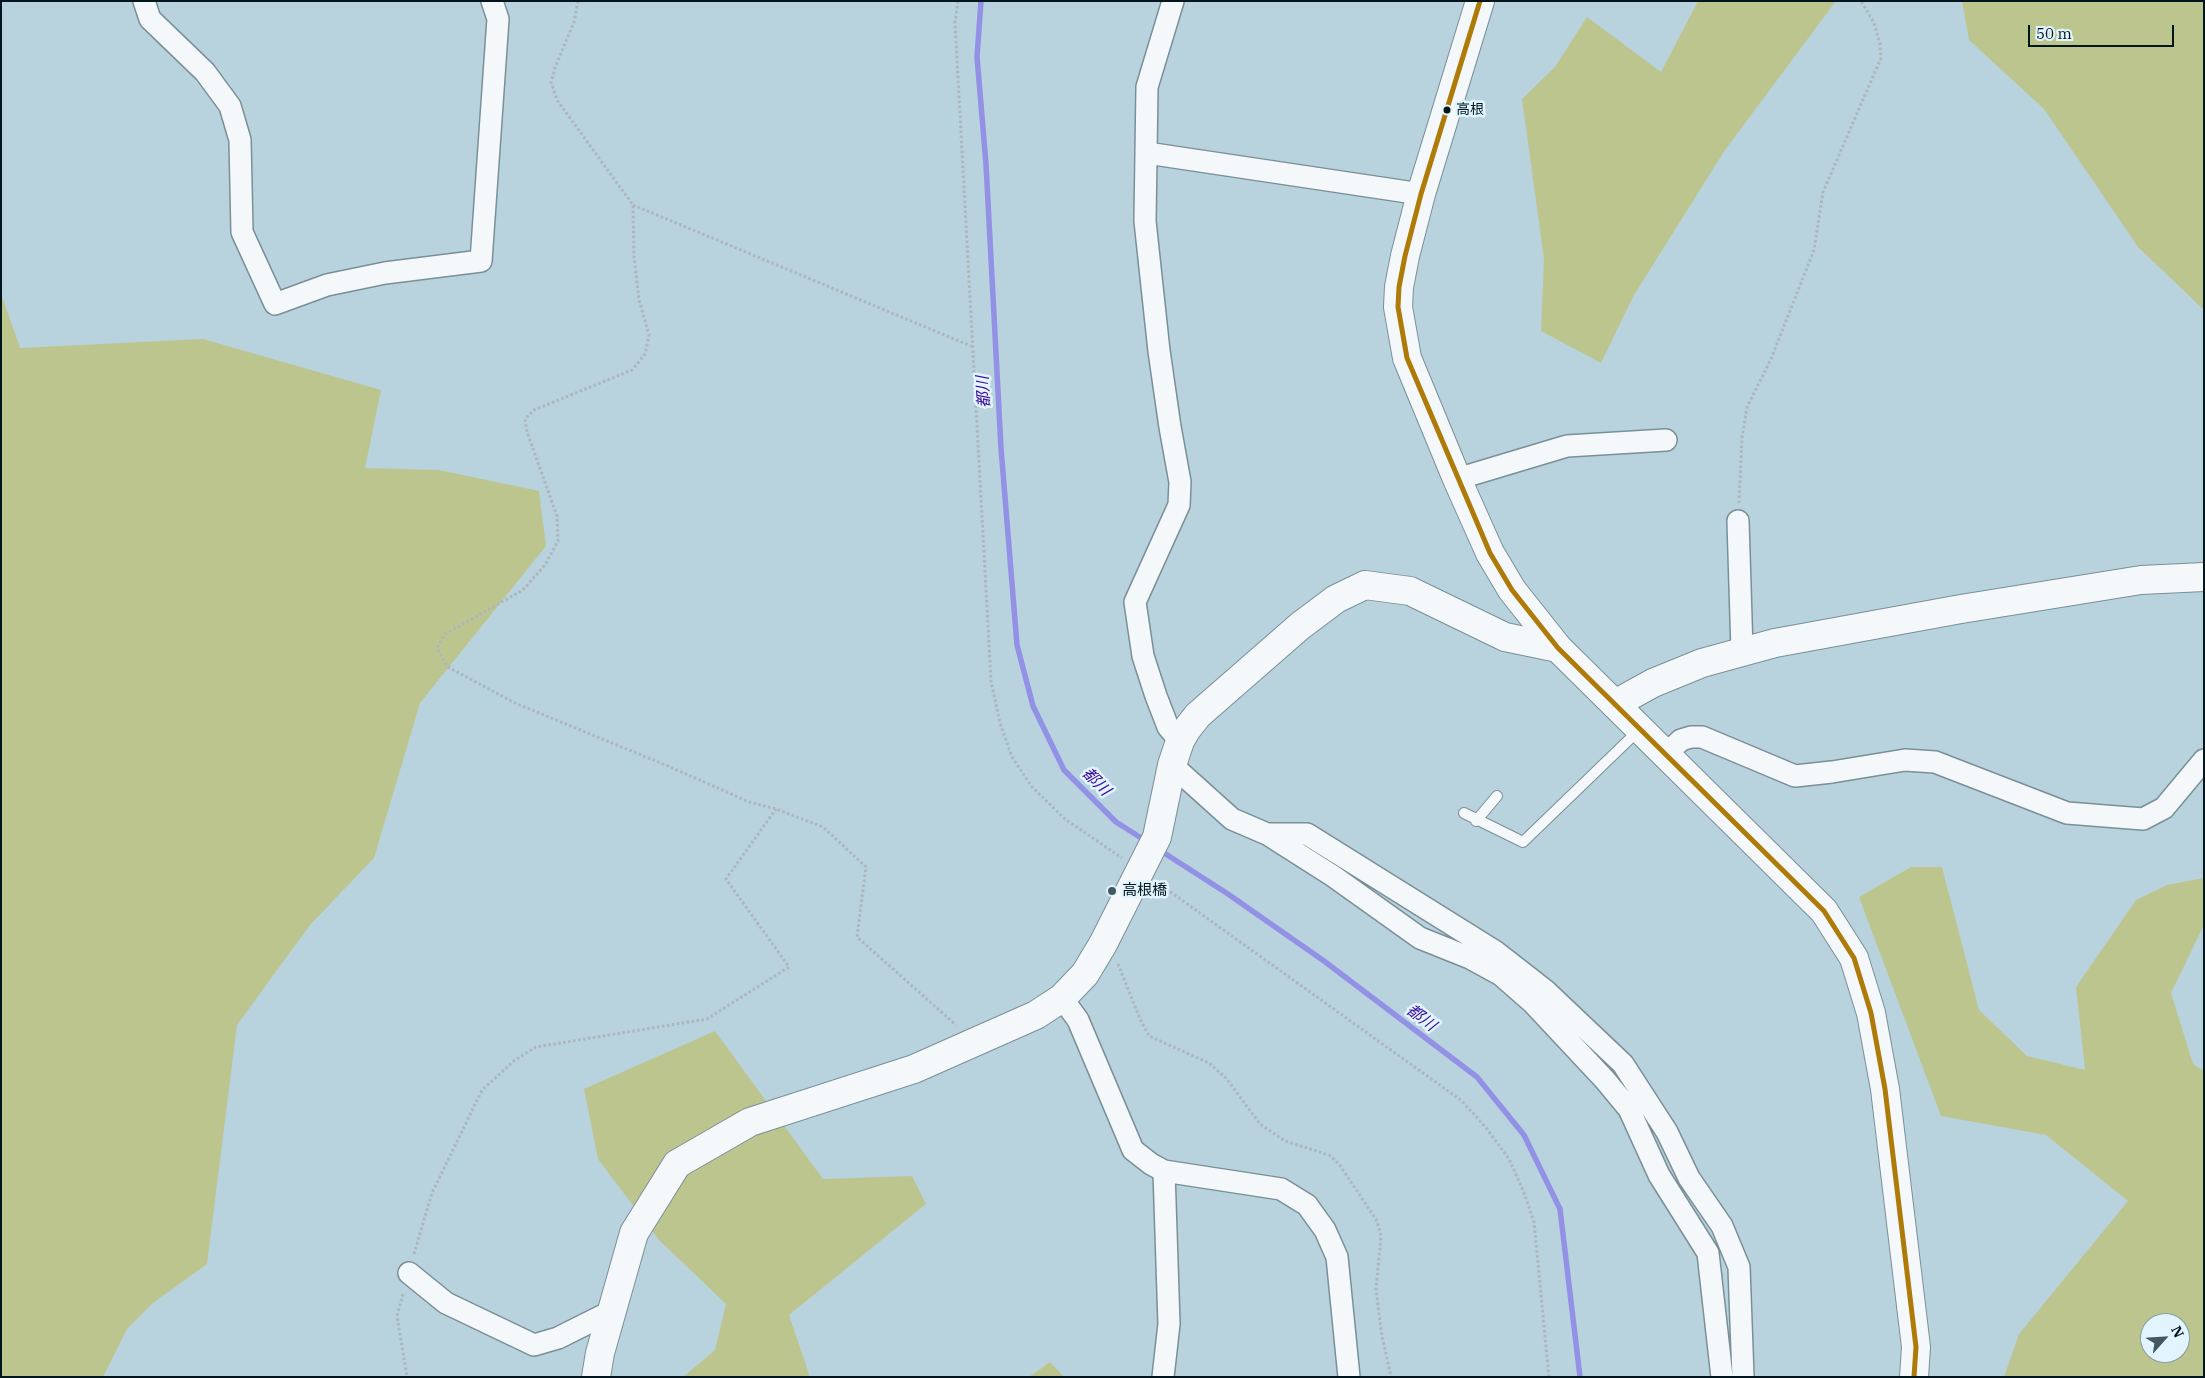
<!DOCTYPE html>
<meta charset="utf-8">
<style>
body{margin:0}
#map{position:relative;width:2205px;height:1378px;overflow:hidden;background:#b8d3de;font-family:"IBM Plex Serif",serif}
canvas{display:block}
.frame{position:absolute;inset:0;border:2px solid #04161d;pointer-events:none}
.north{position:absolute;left:2140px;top:1313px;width:50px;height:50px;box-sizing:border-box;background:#e2f5fe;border:1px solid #899ca4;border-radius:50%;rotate:64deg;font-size:14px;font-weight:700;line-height:20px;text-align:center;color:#04161d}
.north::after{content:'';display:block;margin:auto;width:18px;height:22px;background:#435861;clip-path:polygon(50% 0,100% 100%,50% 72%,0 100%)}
.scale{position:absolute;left:2028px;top:25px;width:146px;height:22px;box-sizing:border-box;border:2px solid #04161d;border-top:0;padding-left:6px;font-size:15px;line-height:18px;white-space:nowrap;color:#04161d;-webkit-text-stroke:4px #e2f5fe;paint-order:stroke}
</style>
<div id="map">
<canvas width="2205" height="1378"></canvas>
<div class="frame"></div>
<div class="north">N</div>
<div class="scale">50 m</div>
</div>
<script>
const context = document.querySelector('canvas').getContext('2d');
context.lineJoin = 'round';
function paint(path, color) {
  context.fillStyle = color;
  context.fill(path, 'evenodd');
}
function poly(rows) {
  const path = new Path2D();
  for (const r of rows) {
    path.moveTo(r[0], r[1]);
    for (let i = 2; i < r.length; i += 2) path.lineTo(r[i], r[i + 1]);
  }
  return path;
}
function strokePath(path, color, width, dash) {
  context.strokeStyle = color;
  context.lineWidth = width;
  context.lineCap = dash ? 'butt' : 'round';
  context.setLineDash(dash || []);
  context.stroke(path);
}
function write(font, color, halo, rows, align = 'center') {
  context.font = font + ' "IBM Plex Serif","Noto Sans JP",serif';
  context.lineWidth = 5;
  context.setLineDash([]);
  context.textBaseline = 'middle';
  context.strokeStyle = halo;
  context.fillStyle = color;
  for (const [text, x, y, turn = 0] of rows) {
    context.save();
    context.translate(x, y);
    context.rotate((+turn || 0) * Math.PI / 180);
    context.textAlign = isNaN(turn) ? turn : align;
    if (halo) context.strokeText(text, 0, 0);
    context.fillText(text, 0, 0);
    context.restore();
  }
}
const green = poly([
 [1698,1,1836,1,1725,150,1634,295,1601,363,1541,331,1544,259,1522,99,1555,67,1587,17,1661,72],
 [1962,1,2204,1,2204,310,2138,247,2044,109,1969,40],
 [1,293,20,348,203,339,381,390,365,468,439,470,539,491,546,546,420,703,374,858,310,925,237,1025,207,1264,153,1303,127,1329,103,1377,1,1377],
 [1911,867,1942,867,1979,1010,2027,1056,2085,1070,2076,987,2136,900,2167,885,2204,878,2204,925,2171,993,2193,1064,2204,1071,2204,1377,2004,1377,2019,1334,2128,1201,2046,1135,1941,1116,1859,897],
 [2150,1323,2180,1323,2180,1353,2150,1353],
 [715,1031,823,1179,912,1176,926,1204,789,1315,810,1377,683,1377,715,1350,726,1304,659,1240,598,1159,584,1089],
 [1050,1362,1064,1377,1029,1377]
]);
const stream = poly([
 [981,1,977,57,986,164,1001,448,1017,645,1033,706,1064,770,1116,822,1146,841],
 [1158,849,1228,894,1324,961,1477,1077,1524,1135,1560,1209,1580,1377]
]);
const path = poly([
 [578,1,574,22,555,68,551,82,557,100,633,205,634,257,639,300,649,335,645,354,632,370,534,410,525,419,527,432,557,516,558,541,545,565,523,590,445,634,437,648,448,667,515,703,675,769,749,802,776,809,823,827,866,867,857,937,956,1025],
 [958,1,955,23,991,681,1000,723,1012,757,1032,787,1065,819,1122,858],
 [633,205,971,346],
 [1739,503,1742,438,1747,407,1771,359,1814,250,1823,192,1881,58,1880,44,1874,23,1861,1],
 [1158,883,1462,1101,1487,1129,1509,1159,1523,1190,1534,1222,1549,1377],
 [1118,964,1140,1019,1149,1036,1209,1063,1226,1078,1260,1124,1285,1141,1329,1155,1339,1164,1377,1221,1381,1236,1376,1289,1381,1331,1391,1377],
 [414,1254,432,1193,482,1090,515,1060,536,1047,707,1019,789,967,726,879,776,809],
 [403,1294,397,1316,407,1377]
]);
const lane = poly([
 [1464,813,1523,842,1638,731],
 [1476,821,1497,796]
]);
const street = poly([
 [144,1,150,19,205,72,230,106,240,140,242,232,275,304,327,285,385,273,481,261,498,19,492,1],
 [1173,1,1147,87,1145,221,1159,351,1170,427,1180,482,1179,505,1135,602,1143,656,1156,696,1168,727,1180,741],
 [1147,153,1421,194],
 [1457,479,1567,446,1666,440],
 [1738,521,1742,651],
 [1666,754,1681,740,1691,737,1702,737,1795,776,1832,772,1905,760,1935,762,2067,813,2143,819,2164,808,2204,760],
 [1172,765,1232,819,1267,834,1333,876,1420,938,1470,958,1501,975,1533,1003,1605,1080,1629,1109,1659,1175,1708,1253,1722,1377],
 [1267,834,1307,834,1496,952,1546,991,1623,1064,1667,1132,1689,1178,1722,1226,1739,1267,1743,1377],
 [1062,998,1078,1020,1133,1150,1151,1164,1164,1171,1281,1189,1307,1205,1325,1230,1337,1257,1349,1377],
 [409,1273,446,1303,534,1345,558,1338,612,1311],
 [1163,1377,1169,1324,1164,1171]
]);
const secondary = poly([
 [1615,704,1653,683,1702,663,1775,643,1961,609,2141,580,2204,577],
 [596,1377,600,1353,634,1233,677,1164,750,1122,914,1069,1036,1015,1062,998,1085,974,1103,944,1157,837,1172,765,1180,741,1187,729,1198,715,1300,626,1336,599,1365,585,1410,591,1505,637,1558,648]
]);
const highway = poly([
 [1480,1,1421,194,1405,256,1399,287,1398,307,1407,358,1457,479,1490,553,1512,590,1558,648,1824,911,1854,958,1871,1013,1885,1089,1916,1347,1914,1377]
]);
const bus1 = poly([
 [1480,1,1421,194,1405,256,1399,287,1398,307,1407,358,1490,553,1512,590,1558,648,1824,911,1854,958,1871,1013,1885,1089,1916,1347,1914,1377]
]);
const markers = [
 [1447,110,4.5,"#04161d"],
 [1112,891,5,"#435861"]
];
const busNames = [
 ["高根",1456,110]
];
const poiNames = [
 ["高根橋",1122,891]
];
const waterNames = [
 ["都川",984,392,-93],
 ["都川",1096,782,45],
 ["都川",1421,1018,37]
];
paint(green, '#bdc58f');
strokePath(stream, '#9291e6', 5.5);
strokePath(lane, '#7a8f97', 12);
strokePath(street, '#7a8f97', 24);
strokePath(secondary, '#7a8f97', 30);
strokePath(highway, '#7a8f97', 30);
strokePath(path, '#acb6bb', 3, [2.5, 2.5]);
strokePath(lane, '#f4f8fa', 10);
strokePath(street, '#f4f8fa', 21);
strokePath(secondary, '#f4f8fa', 28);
strokePath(highway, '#f4f8fa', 28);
strokePath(bus1, '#ae7b09', 5);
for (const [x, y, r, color] of markers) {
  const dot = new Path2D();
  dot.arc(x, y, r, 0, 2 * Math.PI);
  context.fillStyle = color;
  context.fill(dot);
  strokePath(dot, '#e2f5fe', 2);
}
write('14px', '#04161d', '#e2f5fe', busNames, 'left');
write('15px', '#04161d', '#e2f5fe', poiNames, 'left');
write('italic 16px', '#3b0a9b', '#e2f5fe', waterNames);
</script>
